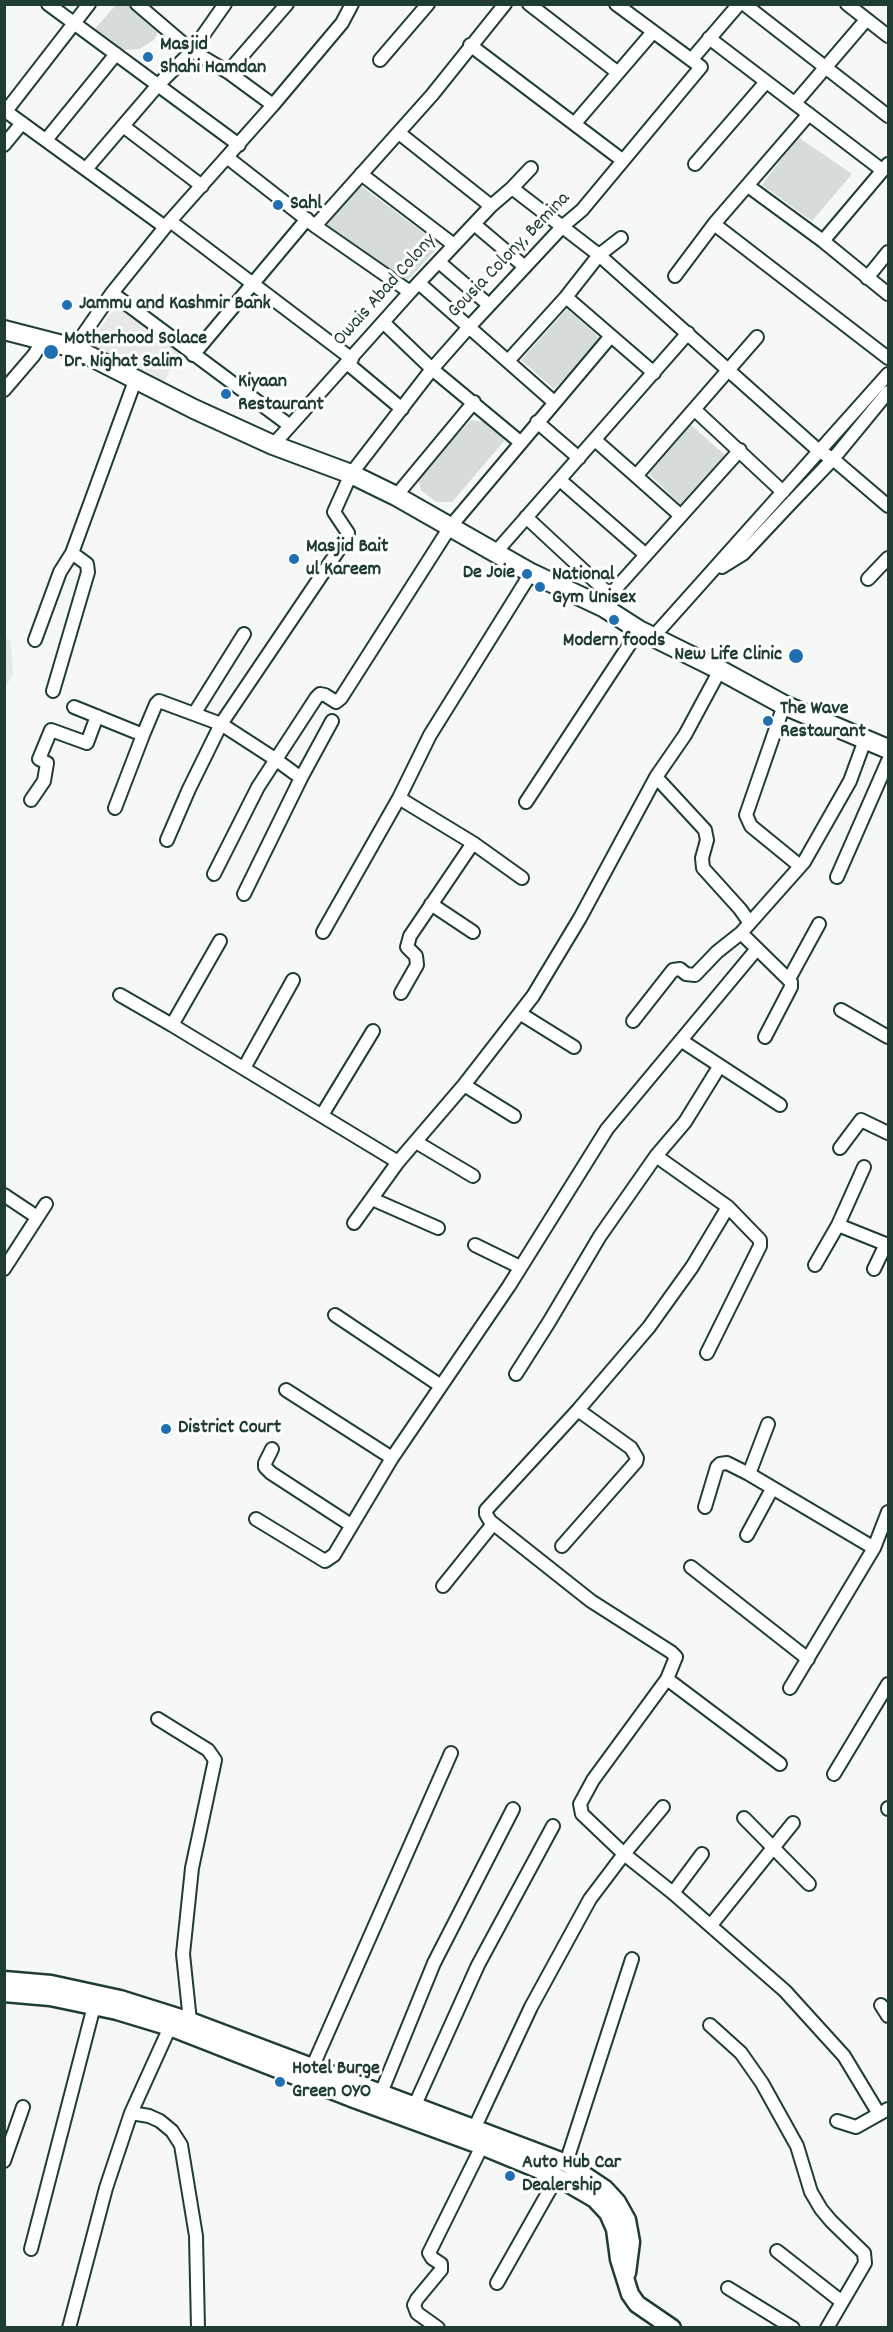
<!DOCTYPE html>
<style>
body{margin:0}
#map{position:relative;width:893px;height:2332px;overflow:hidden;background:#f6f7f7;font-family:Dekko,sans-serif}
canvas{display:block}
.frame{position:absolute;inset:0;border:6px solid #1f3d34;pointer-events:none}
</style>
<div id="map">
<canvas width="893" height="2332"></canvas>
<div class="frame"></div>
</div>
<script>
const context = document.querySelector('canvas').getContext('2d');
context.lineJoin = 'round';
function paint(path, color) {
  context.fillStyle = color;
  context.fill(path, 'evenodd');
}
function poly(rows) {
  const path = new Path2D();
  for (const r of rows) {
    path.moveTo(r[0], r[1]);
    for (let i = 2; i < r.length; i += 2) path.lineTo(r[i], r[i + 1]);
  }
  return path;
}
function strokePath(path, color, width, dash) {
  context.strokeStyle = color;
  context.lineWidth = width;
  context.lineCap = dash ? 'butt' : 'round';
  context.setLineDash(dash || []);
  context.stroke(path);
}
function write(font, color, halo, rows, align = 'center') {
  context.font = font + ' Dekko,sans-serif';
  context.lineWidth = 6;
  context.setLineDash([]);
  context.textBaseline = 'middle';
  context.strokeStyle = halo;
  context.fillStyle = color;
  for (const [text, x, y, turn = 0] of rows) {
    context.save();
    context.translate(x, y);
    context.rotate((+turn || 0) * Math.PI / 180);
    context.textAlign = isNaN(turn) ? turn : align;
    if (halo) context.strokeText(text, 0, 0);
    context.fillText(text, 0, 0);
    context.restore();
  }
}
const built = poly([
 [117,306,180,351,162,385,91,355,90,342],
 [5,638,11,641,13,675,5,687]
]);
const green = poly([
 [116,5,131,5,161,27,154,40,139,49,123,50,94,30],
 [798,137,852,174,812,221,762,185],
 [360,185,440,245,407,281,323,222],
 [567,309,602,340,554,389,521,360],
 [471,420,493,423,505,440,452,502,436,502,421,490,418,477],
 [691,425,726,456,681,505,649,474]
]);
const street = poly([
 [48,4,239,145],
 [137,4,192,51,228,72,273,105],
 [529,4,617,72],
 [744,4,888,116],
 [847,4,888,36],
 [709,38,882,170],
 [470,45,622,160],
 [692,59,739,4],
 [380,60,428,4],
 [228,72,287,4],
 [795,103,866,20],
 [4,110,165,227],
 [6,111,89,4],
 [575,123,653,32],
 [123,126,202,186],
 [399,133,491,206],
 [46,140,116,54],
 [4,145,22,123],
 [228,158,315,226,410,292],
 [695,164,766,82],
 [86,169,158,85,192,51,225,4],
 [361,174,454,245],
 [748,186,823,241,888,294],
 [512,188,599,255,819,451,833,459,888,506],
 [170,221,352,359],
 [474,224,525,267],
 [714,224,888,358],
 [315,226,432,95,505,4],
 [823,241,888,164],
 [439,262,489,305],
 [675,276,714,224,809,114],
 [867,278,888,252],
 [420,284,554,402],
 [112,293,289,425],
 [566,297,654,373],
 [384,323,432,369,520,442],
 [74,348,112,293,170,221,273,105,342,23,352,4],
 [193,355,307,219],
 [508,361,566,297,599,255,621,238],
 [347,363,402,409],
 [4,390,34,355,43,340],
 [695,410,783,492],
 [537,422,579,458],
 [595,440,636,476,757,337],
 [273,445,410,292,491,206,512,188,531,168],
 [636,476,681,516],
 [560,480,646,555],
 [396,496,474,402],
 [526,517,610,595],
 [495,553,688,333],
 [722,567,743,554,788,506,833,459,888,392],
 [868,579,888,558],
 [603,607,610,595,740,450],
 [654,636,888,374],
 [35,640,60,572,72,553,136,378],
 [53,691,88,572,87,564,72,553],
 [784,705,746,815,751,826,800,866],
 [74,707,143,735],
 [194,714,244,634],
 [656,777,705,830,707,840,702,858,703,868,740,909,750,923],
 [399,798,473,843,522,878],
 [31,800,44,781,47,763,39,759,51,730,87,743,97,716],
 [526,802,639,630],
 [115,808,143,735,156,704,159,701,221,724,275,759,301,778],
 [167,840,189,789,221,724,346,539,348,533,334,512,351,474,432,369,469,327,563,226,582,210,701,67,616,4],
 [214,874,258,787,316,698,320,694,325,695,336,702,341,698,450,527,611,336],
 [837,877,888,761],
 [244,894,301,778,332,721],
 [431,904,473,932],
 [323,932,399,798,430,735,531,573],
 [741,933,791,982,791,987,765,1037],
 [789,979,819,924],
 [401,993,417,965,416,956,407,947,410,936,473,843],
 [120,995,172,1025,220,941],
 [841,1010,888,1037],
 [521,1014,574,1047],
 [633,1021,673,970,680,969,686,974,695,975,717,952,741,933,804,862,850,781,865,740],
 [172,1025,398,1162],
 [682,1041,780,1105],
 [244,1068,293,980],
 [464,1085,514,1116],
 [322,1115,373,1031],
 [416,1142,473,1176],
 [840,1148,861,1120,888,1133],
 [656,1156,728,1207,760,1240,760,1246,707,1353],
 [4,1195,37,1217],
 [372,1199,438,1228],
 [354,1223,398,1162,464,1085,533,996,580,918,656,777,685,735,720,670],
 [838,1225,864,1167],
 [475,1245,520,1267],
 [815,1265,838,1225,888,1245],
 [4,1269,46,1204],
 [874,1269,886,1244],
 [335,1315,441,1386],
 [516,1374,549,1322,600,1236,656,1156,685,1122,719,1067],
 [286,1390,392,1458],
 [272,1449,265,1463,265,1467,271,1473,351,1525],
 [749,1474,768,1424],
 [705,1507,717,1467,720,1464,727,1463,749,1474,874,1548],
 [256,1519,325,1561,334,1555,392,1458,509,1286,607,1129,756,950],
 [747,1535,772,1489],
 [562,1546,636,1462,637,1458,631,1448,578,1410],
 [691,1567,808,1659],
 [443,1586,493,1524],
 [667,1679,780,1764],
 [790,1688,874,1548,888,1512],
 [158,1719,208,1750,215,1760,192,1868,183,1954,190,2021],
 [834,1774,888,1684],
 [663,1807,624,1854,582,1814,580,1804,593,1780,667,1679,676,1657,671,1652,591,1601,490,1521,486,1514,486,1510,578,1410,649,1327,692,1267,728,1207],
 [888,1809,888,1808],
 [744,1818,809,1884],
 [673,1893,702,1854],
 [711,1925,793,1823],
 [881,2005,888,2016],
 [710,2025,741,2053,762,2083,797,2146,811,2192,821,2209,831,2221,864,2253,865,2263,827,2328],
 [312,2068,451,1753],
 [381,2093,434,1963,513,1809],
 [414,2107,478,1965,553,1826],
 [131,2113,149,2116,160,2121,172,2131,181,2145,196,2236,198,2328],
 [837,2121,856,2127,888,2109],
 [474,2129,531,2007,590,1899,624,1854,673,1893,785,1991,844,2056,879,2114],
 [4,2161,23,2107],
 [566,2163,632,1959],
 [31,2249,94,2006],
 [777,2251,842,2302],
 [497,2283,557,2177],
 [728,2288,793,2328],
 [69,2328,106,2188,131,2113,170,2027],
 [438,2328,417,2313,414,2305,417,2299,441,2270,441,2264,432,2258,429,2253,482,2146]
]);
const secondary = poly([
 [4,1980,51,1984,120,1999,190,2021,566,2163,605,2189,617,2202,627,2220,631,2242,627,2273],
 [4,1993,50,1997,117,2011,170,2027,354,2099,482,2146,557,2177,595,2199,608,2213,615,2229,619,2259,630,2294,637,2304,672,2328]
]);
const primary = poly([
 [4,330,74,348,194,409,273,445,351,474,396,496,531,573,603,607,639,630,720,670,784,705,888,749]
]);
const markers = [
 [148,57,6,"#1f6fb2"],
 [278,205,6,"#1f6fb2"],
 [67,305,6,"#1f6fb2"],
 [51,352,8,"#1f6fb2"],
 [226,394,6,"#1f6fb2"],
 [294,559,6,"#1f6fb2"],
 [527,574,6,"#1f6fb2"],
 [540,587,6,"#1f6fb2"],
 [614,620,6,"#1f6fb2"],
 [796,656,8,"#1f6fb2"],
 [768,721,6,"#1f6fb2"],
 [166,1429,6,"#1f6fb2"],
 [280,2082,6,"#1f6fb2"],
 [510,2176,6,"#1f6fb2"]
];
const poiNames = [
 ["Masjid",160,46],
 ["Shahi Hamdan",160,69],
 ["Sahl",290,205],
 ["Jammu and Kashmir Bank",79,305],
 ["Motherhood Solace",64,340],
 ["Dr. Nighat Salim",64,363],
 ["Kiyaan",238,383],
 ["Restaurant",238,406],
 ["Masjid Bait",306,548],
 ["ul Kareem",306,571],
 ["De Joie",515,574,"right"],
 ["National",552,576],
 ["Gym Unisex",552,599],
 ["Modern foods",614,642,"center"],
 ["New Life Clinic",782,656,"right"],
 ["The Wave",780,710],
 ["Restaurant",780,733],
 ["District Court",178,1429],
 ["Hotel Burge",292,2070],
 ["Green OYO",292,2093],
 ["Auto Hub Car",522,2164],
 ["Dealership",522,2187]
];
const streetNames = [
 ["Gousia Colony, Bemina",510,256,-46],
 ["Owais Abad Colony",386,291,-48]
];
paint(built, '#e6e9e8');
paint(green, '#d6dcdb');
strokePath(street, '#1f3d34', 16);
strokePath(secondary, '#1f3d34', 21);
strokePath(primary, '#1f3d34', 22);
strokePath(street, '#fff', 12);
strokePath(secondary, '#fff', 16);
strokePath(primary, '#fff', 18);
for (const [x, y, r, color] of markers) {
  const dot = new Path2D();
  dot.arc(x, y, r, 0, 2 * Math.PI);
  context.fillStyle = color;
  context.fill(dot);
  strokePath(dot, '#fff', 2);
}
write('bold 20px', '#1f3d34', '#fff', poiNames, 'left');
write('20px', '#1f3d34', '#fff', streetNames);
</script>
